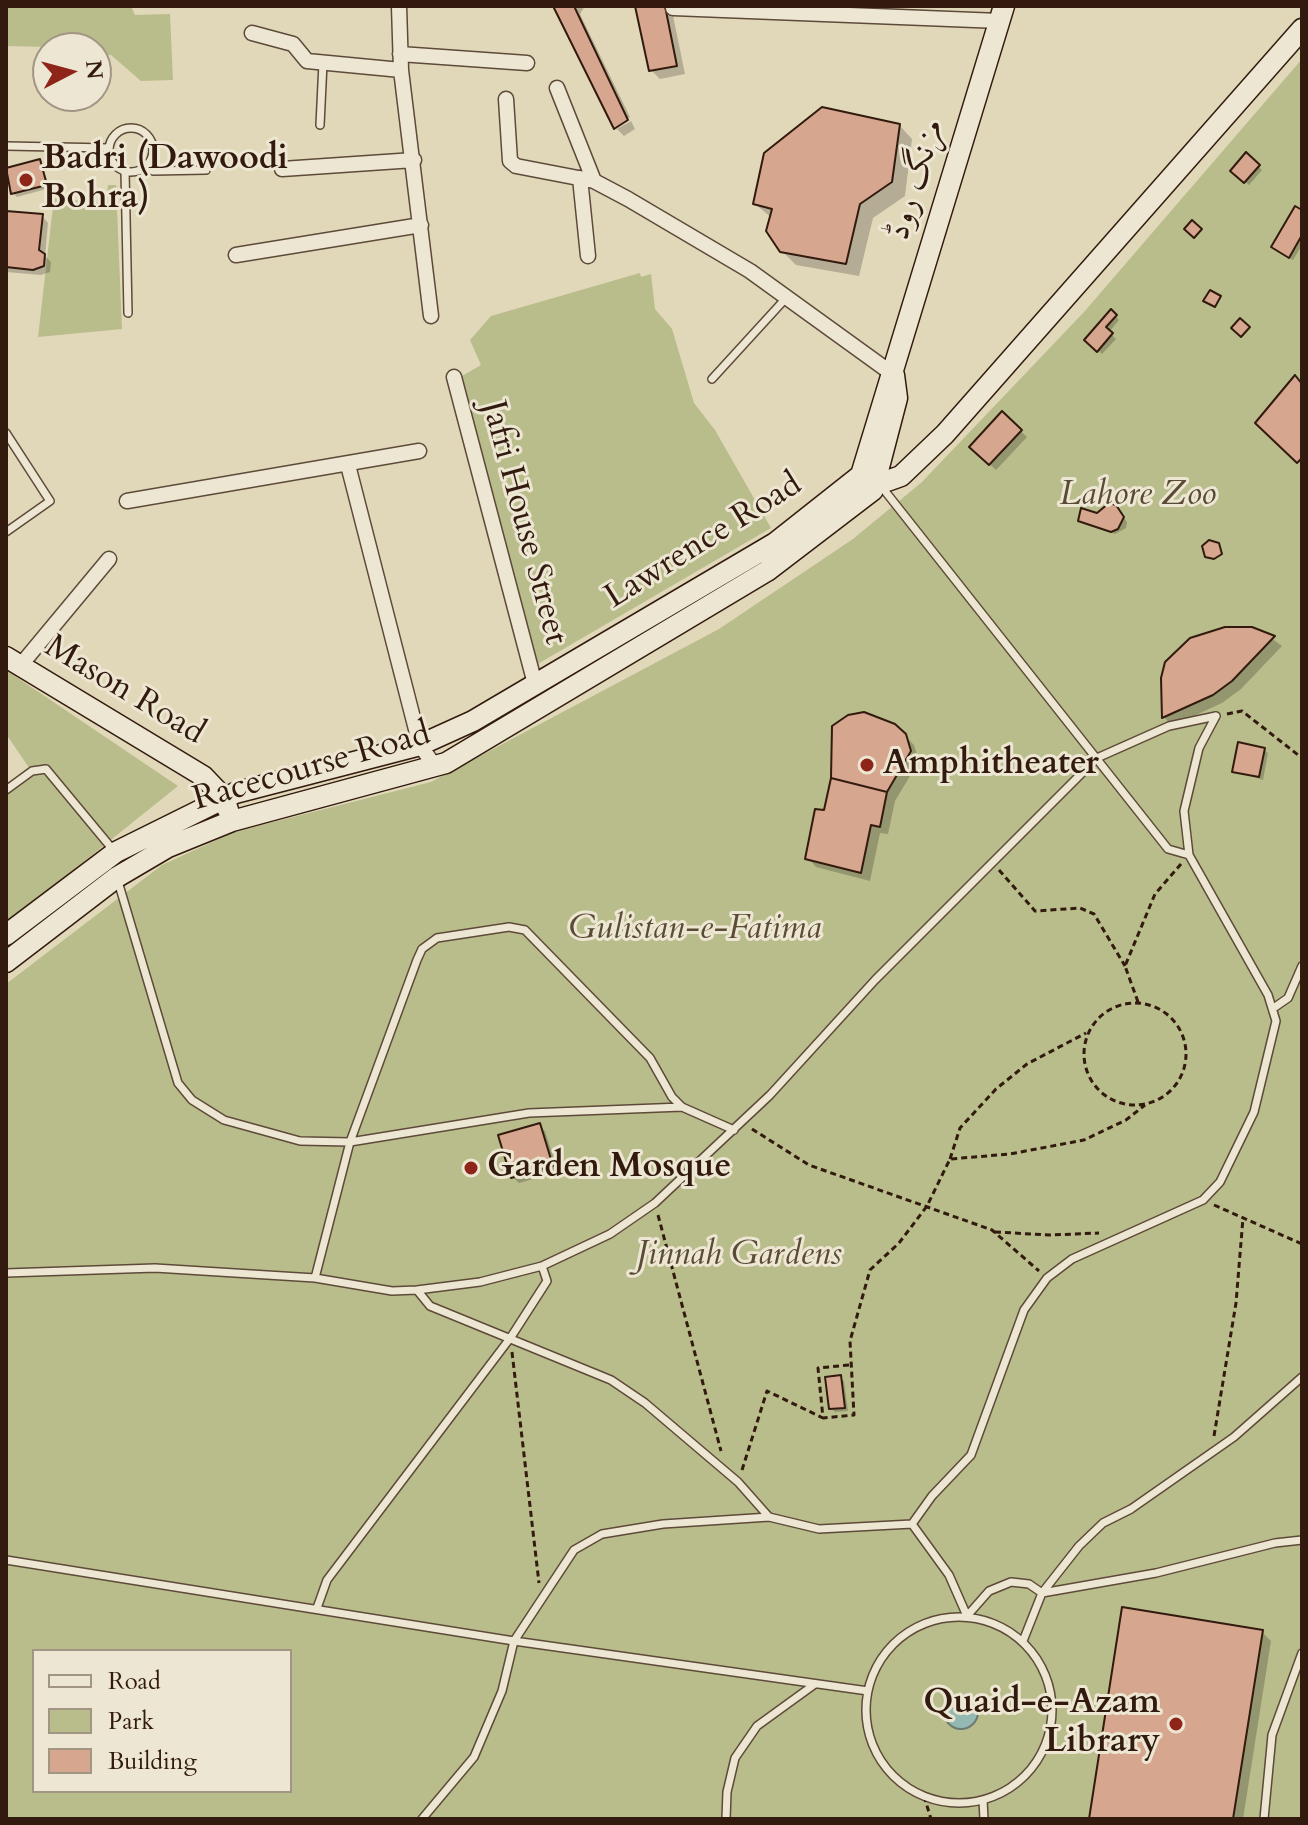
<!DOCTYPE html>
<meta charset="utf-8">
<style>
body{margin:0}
#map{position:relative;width:1308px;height:1825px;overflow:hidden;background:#e1d8b9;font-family:Cardo,serif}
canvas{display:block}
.frame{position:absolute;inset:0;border:8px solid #321b0e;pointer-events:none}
.legend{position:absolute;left:32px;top:1649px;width:260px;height:144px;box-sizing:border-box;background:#ece6d2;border:2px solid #a29584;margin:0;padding:10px 14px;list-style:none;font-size:24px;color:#321b0e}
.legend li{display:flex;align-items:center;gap:16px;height:40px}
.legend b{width:40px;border:2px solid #a29584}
.north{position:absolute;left:32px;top:32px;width:80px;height:80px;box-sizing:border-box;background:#ece6d2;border:2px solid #a29584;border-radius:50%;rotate:84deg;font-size:22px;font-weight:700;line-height:32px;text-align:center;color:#321b0e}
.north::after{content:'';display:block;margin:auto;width:28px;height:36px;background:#8f2418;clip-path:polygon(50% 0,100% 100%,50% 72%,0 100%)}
</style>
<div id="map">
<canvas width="1308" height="1825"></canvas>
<div class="frame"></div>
<ul class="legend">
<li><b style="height:10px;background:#ece6d2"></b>Road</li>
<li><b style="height:22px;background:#b9bc8b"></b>Park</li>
<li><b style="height:22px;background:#d6a68e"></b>Building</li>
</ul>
<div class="north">N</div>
</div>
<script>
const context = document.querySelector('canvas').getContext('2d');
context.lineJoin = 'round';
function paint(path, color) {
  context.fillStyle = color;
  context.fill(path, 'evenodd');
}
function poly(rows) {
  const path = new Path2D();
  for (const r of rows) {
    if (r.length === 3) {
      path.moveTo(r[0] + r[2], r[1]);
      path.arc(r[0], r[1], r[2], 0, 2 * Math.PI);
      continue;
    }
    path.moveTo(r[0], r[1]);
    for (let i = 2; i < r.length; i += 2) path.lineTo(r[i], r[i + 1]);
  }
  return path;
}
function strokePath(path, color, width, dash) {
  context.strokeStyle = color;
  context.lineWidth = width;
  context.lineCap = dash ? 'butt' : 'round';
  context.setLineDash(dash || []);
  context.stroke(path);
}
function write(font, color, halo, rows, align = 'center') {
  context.font = font + ' Cardo,Amiri,serif';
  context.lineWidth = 6;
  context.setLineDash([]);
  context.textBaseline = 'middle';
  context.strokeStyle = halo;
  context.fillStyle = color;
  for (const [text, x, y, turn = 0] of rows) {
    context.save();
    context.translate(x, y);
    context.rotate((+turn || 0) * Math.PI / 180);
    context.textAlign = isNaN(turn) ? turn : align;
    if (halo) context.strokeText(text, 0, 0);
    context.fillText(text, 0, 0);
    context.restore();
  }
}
const green = poly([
 [6,6,131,6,135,15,170,14,173,80,141,81,111,55,96,54,96,48,6,46],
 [1302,59,1302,1819,6,1819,6,984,162,865,234,832,431,782,719,629,853,539,922,482,1084,312],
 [34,1651,290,1651,290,1791,34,1791],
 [108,185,116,185,122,329,38,337,54,198,106,203],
 [640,273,641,277,651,274,655,309,672,329,694,403,715,430,771,528,536,665,462,376,481,365,470,340,491,316],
 [6,670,178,786,6,924,6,788,30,769,6,734]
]);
const water = poly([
 [961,1712,17]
]);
const shadow = poly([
 [555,6,585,6,580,14,630,117,616,126],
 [638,6,671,6,685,74,660,79,651,70],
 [631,121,635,129,624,136,617,129],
 [899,125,912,139,905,196,873,218,859,276,796,265,782,251,772,218,755,204],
 [1246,155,1262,170,1249,185,1232,171],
 [40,161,50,188,17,197,13,193],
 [6,213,42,216,48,223,45,256,51,262,50,272,41,275,6,272],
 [1302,213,1302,245,1293,260,1277,250],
 [1111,312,1119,320,1109,332,1116,339,1102,354,1087,340],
 [1002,414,1027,437,996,470,972,447],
 [1116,507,1127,522,1126,528,1115,534,1080,520,1083,511,1098,513,1103,508],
 [1263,632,1282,646,1241,689,1222,703,1172,726,1164,717,1163,678,1167,663,1180,648,1203,634],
 [864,714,880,718,904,735,914,745,919,761,895,801,888,834,880,833,870,881,816,867,808,858,825,813,832,778],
 [1264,750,1268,753,1263,780,1235,771],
 [539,1125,545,1131,558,1172,519,1183,513,1177],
 [840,1378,844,1381,848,1411,835,1412,831,1408],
 [1262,1632,1271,1641,1243,1819,1091,1819]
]);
const building = poly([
 [553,6,574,6,628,120,614,129,553,6],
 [635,6,665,6,677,66,649,71,635,6],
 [822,107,900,124,892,182,860,204,846,264,780,252,766,231,772,209,753,204,764,153,822,107],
 [1246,152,1260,165,1244,183,1230,171,1246,152],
 [40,159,47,185,11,194,6,168,40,159],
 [1295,206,1302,210,1302,235,1289,258,1271,247,1295,206],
 [6,211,43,214,39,250,45,254,44,266,33,270,6,267,6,211],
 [1192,220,1202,229,1194,238,1184,229,1192,220],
 [1210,290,1221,296,1215,307,1203,301,1210,290],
 [1111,309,1117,315,1106,327,1113,333,1097,352,1084,340,1111,309],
 [1240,318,1250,327,1241,337,1231,328,1240,318],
 [1295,375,1302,384,1302,458,1297,463,1255,423,1295,375],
 [1002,411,1022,430,989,465,969,447,1002,411],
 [1109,503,1116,505,1124,517,1118,529,1111,532,1078,521,1081,508,1097,513,1109,503],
 [1209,540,1219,543,1222,554,1214,559,1205,557,1202,546,1209,540],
 [1225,627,1252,627,1275,636,1232,681,1213,695,1162,718,1161,678,1165,662,1190,638,1225,627],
 [864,712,895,724,906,734,911,751,887,792,831,778,832,726,848,715,864,712],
 [1238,742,1265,748,1259,777,1232,772,1238,742],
 [831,778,887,792,880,827,871,825,861,873,805,859,815,809,824,810,831,778],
 [540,1123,553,1166,511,1178,498,1135,540,1123],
 [841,1375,845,1408,829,1409,825,1377,841,1375],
 [1122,1607,1263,1630,1233,1819,1089,1819,1122,1607]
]);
const path = poly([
 [1227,714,1242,711,1302,758],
 [999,870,1035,911,1080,908,1094,914,1125,966],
 [1138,1002,1125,966,1155,894,1181,864],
 [1135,1054,51],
 [752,1129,809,1165,992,1230,1039,1271],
 [950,1159,960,1128,996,1089,1027,1064,1086,1033],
 [1214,1205,1302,1244],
 [658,1215,721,1451],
 [995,1232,1050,1235,1099,1233],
 [512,1352,539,1583],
 [849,1365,818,1368,823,1418,854,1415,850,1341,870,1270,899,1243,927,1206,950,1159,1010,1154,1084,1140,1126,1120,1145,1105],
 [1214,1436,1236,1303,1243,1218],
 [742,1470,767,1391,823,1418],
 [924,1796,931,1819]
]);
const lane = poly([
 [320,125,323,63],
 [131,150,22],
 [6,146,109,148],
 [147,165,153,171,206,170],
 [125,171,128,313],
 [712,379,787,297],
 [6,433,50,501,6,532],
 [881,486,1168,849,1189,855,1268,995,1276,1021,1254,1112,1220,1182,1203,1200,1072,1259,1047,1278,1024,1310,971,1455,932,1496,912,1524],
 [6,790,32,771,46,769,114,851],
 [1189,855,1184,811,1199,748,1216,716],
 [117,878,178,1083,192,1100,224,1120,300,1141,350,1142,529,1113,682,1107],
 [1275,1007,1288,998,1302,966],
 [6,1273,155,1268,315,1278,392,1291,417,1290,430,1306,611,1380,645,1403,738,1482,769,1517,819,1529,912,1524,949,1575,967,1616,989,1591,1011,1582,1029,1584,1042,1593,1156,1573,1275,1543,1302,1540],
 [315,1278,350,1142,417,960,422,949,437,938,509,927,525,930,650,1058,672,1097,682,1107,734,1130],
 [417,1290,480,1282,542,1266,610,1234,655,1203,770,1095,875,980,1097,758,1169,726,1216,716],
 [6,1560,514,1641,868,1691],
 [317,1608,327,1580,511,1337,547,1281,542,1266],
 [959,1710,93],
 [1023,1641,1042,1593,1079,1546,1103,1523,1131,1509,1234,1437,1302,1377],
 [983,1800,984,1819],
 [422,1819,474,1757,502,1691,514,1641,574,1550,602,1534,663,1524,769,1517],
 [726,1819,727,1792,735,1758,757,1726,815,1684],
 [1264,1819,1272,1735,1302,1653]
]);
const street = poly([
 [399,6,401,70,431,316],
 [673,8,1000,21],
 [252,33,293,44,307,61,401,70],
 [400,54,527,63],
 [557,88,594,181],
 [506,99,510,161,516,166,594,181,628,199,750,271,894,375],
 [282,169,414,160],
 [580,178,588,256],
 [236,255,421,225],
 [454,377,535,684],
 [348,465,420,745,436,768],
 [127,501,419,451],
 [20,666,109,559]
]);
const secondary = poly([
 [868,479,887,481,901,476,945,434,1302,29],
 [6,657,203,776,224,798,228,810],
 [6,935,116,852,235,793,420,745,473,721,775,543,861,475,1004,6],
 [6,962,117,877,168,847,232,821,446,763,767,571,873,490,897,398,894,375]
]);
const markers = [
 [26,180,8,"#8f2418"],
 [867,765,8,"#8f2418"],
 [471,1168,8,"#8f2418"],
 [1176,1724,8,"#8f2418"]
];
const poiNames = [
 ["Badri (Dawoodi",42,160],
 ["Bohra)",42,199],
 ["Amphitheater",883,765],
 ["Garden Mosque",487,1168],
 ["Quaid-e-Azam",1160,1704,"right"],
 ["Library",1160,1743,"right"]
];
const streetNames = [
 ["مزنگ روڈ",917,180,-73],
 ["Jafri House Street",523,523,75],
 ["Lawrence Road",704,542,-32],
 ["Mason Road",124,691,31],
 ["Racecourse Road",312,768,-16]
];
const parkNames = [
 ["Lahore Zoo",1138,496],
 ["Gulistan-e-Fatima",695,930],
 ["Jinnah Gardens",739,1256]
];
paint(green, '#b9bc8b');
paint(water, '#94b9b3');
strokePath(water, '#6d7a71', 2);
paint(shadow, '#0003');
paint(building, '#d6a68e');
strokePath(building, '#321b0e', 2);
strokePath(lane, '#5e4a39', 10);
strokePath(street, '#5e4a39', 17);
strokePath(secondary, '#321b0e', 23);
strokePath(path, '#321b0e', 3, [6, 4]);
strokePath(lane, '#ece6d2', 7);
strokePath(street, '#ece6d2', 14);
strokePath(secondary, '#ece6d2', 20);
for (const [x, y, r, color] of markers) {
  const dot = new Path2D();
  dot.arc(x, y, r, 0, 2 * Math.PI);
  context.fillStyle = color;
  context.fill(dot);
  strokePath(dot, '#ece6d2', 3);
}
write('bold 34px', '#321b0e', '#ece6d2', poiNames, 'left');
write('34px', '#321b0e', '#ece6d2', streetNames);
write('italic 34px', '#5a4b34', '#ece6d2', parkNames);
</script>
